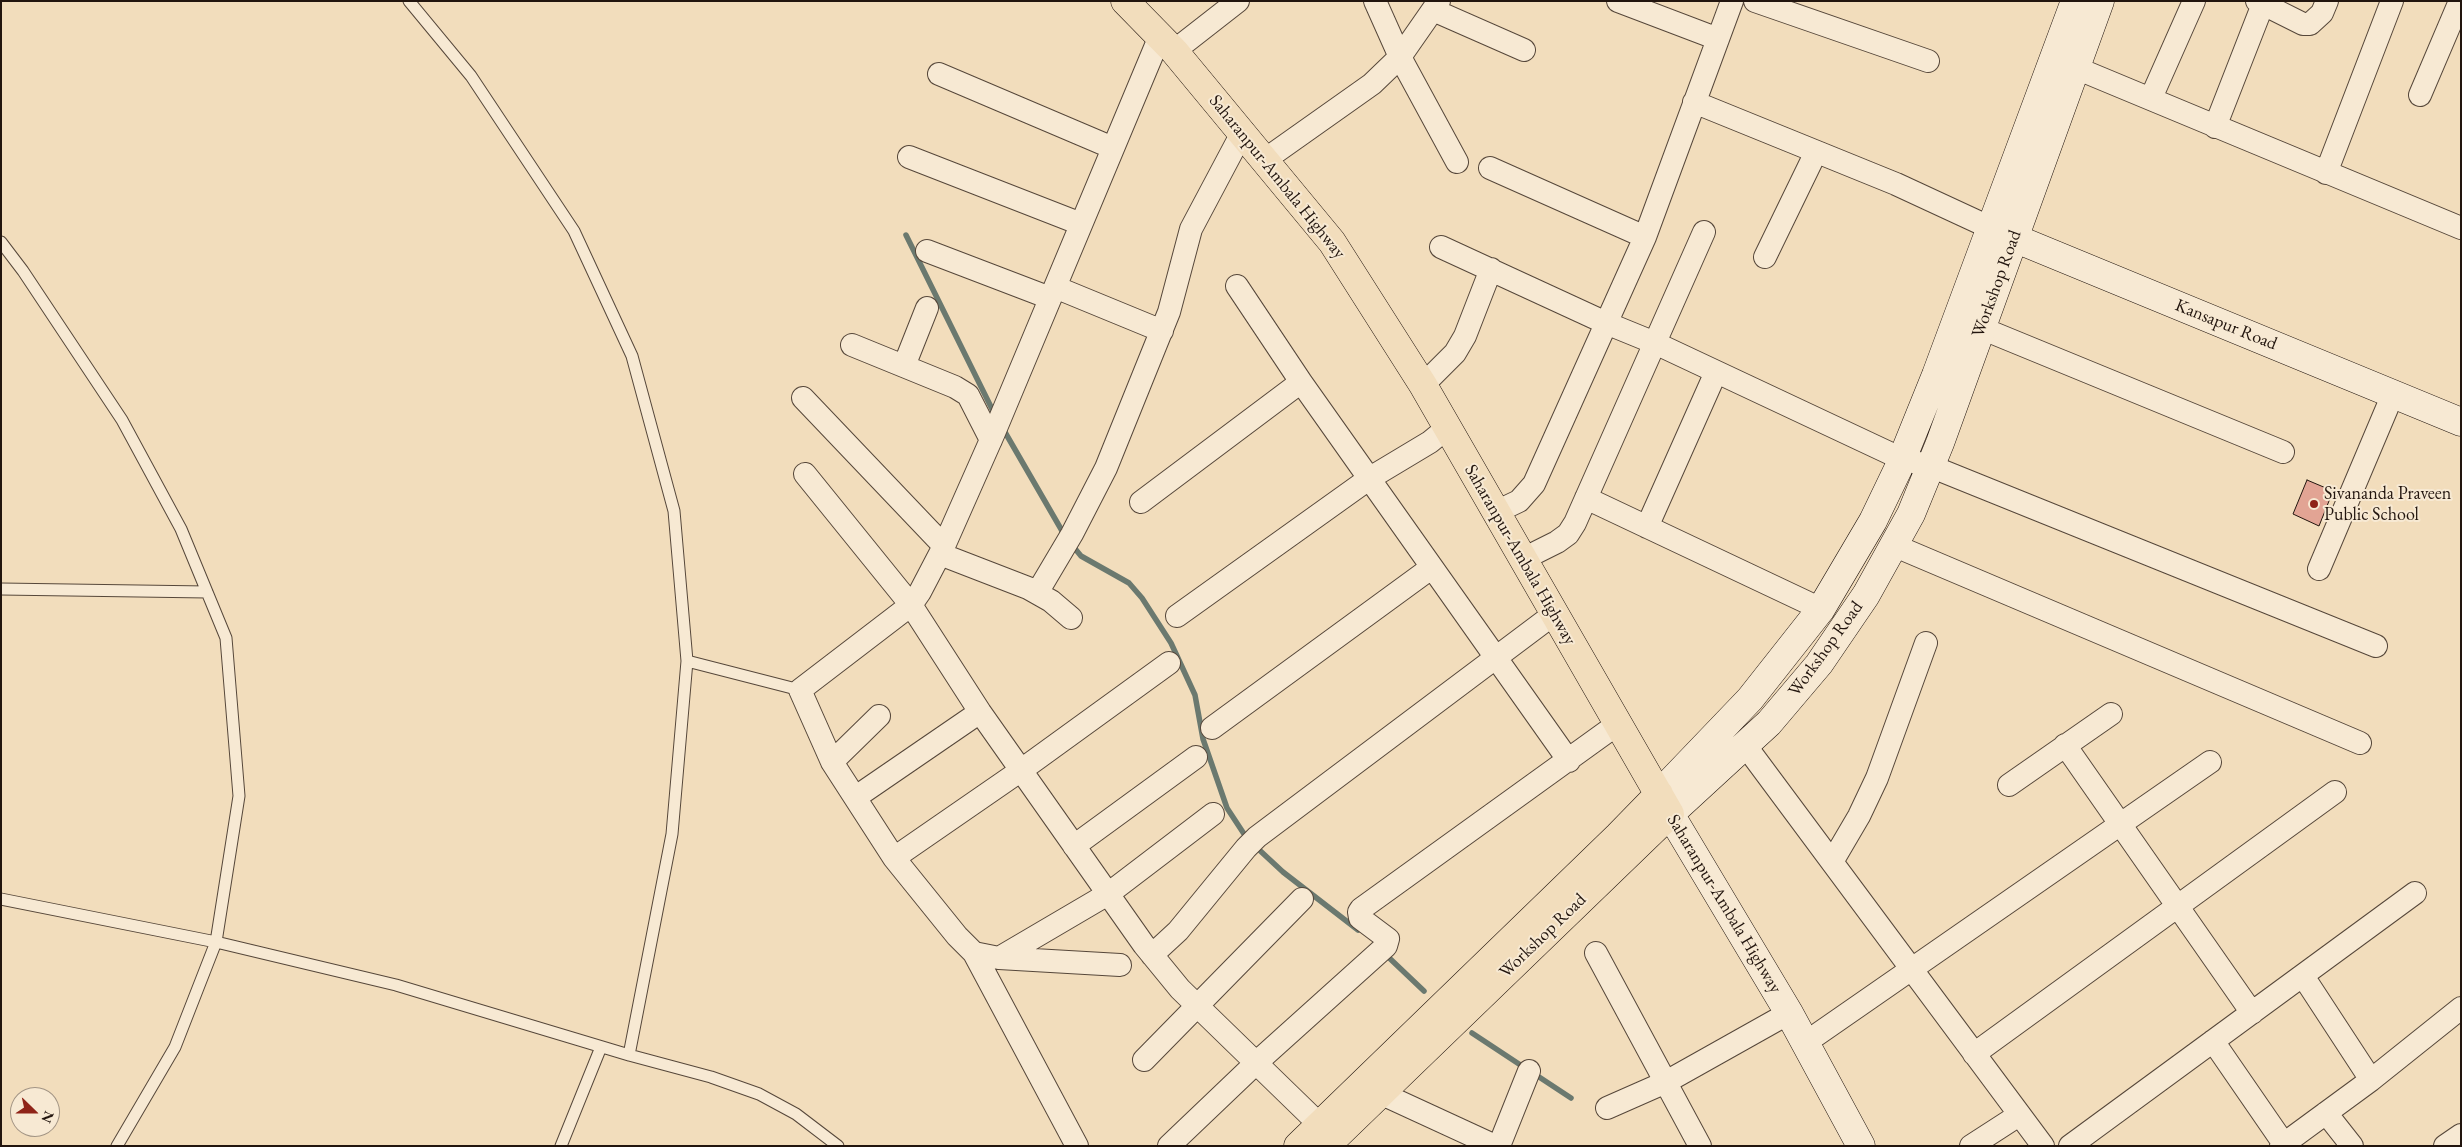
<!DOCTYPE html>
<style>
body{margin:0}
#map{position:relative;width:2462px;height:1147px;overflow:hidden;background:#f2ddbc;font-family:"EB Garamond",serif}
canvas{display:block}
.frame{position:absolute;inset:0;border:2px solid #22150e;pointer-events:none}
.north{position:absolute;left:10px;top:1087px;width:50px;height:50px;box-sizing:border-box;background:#f7e9d3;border:1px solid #a29484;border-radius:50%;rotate:112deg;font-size:14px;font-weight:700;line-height:20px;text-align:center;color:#22150e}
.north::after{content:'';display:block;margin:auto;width:18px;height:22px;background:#8f2418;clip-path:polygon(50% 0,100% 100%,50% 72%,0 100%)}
</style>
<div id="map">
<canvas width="2462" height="1147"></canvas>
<div class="frame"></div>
<div class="north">N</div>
</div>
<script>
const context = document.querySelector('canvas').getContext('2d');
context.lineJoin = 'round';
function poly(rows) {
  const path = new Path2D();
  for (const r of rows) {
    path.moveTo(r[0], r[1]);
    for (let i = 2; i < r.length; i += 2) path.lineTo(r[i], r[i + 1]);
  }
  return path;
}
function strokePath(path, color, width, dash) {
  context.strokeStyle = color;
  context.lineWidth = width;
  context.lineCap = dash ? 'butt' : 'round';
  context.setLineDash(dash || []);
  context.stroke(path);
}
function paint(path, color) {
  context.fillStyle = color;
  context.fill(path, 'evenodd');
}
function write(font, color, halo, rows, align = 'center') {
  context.font = font + ' "EB Garamond",serif';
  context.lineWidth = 4;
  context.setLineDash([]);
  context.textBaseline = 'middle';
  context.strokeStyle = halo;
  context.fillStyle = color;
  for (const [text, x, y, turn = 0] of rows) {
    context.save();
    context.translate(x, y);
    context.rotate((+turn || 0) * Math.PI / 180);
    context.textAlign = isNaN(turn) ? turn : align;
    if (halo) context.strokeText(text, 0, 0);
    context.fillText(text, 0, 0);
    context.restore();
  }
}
const stream = poly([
 [906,235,995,415],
 [1002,427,1065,536],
 [1072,545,1081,556,1129,583,1142,598,1171,643,1195,695,1203,739,1227,808,1248,840],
 [1255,846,1283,872,1358,930],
 [1384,953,1424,991],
 [1472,1033,1525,1068],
 [1533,1073,1571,1098]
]);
const building = poly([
 [2307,480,2333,491,2319,526,2293,514,2307,480]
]);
const lane = poly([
 [409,1,471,76,574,231,632,356,674,511,687,661,672,834,629,1055],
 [1,242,23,271,122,420,181,529,226,638,239,796,216,942,175,1047,117,1146],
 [1,589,207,592],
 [687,661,800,690],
 [1,899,216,942,396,985,629,1055,711,1077,759,1094,796,1114,838,1146],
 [561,1146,601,1047]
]);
const street = poly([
 [1375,1,1400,57,1457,162],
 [1618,1,1718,39],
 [1755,1,1928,61],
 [2257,1,2303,24,2310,24,2322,13,2327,1],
 [1433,10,1524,50],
 [1174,51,1238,1],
 [2076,68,2461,228],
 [939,74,1113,148],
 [2420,95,2460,1],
 [2151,98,2194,1],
 [1694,102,1896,184,1991,228],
 [2215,127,2263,4],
 [909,157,1081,224],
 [1266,159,1372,84,1400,57,1439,1],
 [1490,168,1645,237],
 [2326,173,2392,1],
 [1441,247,1606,323,1655,343,1902,459,1930,466,2376,646],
 [927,251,1050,298],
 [1765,257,1816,152],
 [1237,286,1301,382,1569,761],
 [1055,287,1162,331],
 [1981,328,2283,452],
 [852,345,955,387,968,395,991,440],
 [904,366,927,308],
 [1423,385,1455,353,1465,336,1491,269],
 [803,398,944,546],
 [805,474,911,605,980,712,1144,945,1180,989,1320,1125],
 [1586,498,1821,609],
 [1141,502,1301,382],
 [1496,512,1519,501,1534,484,1645,237,1732,1],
 [1647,527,1716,372],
 [1893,545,2360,743],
 [940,554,1028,588,1051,601,1071,618],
 [1523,559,1557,542,1568,534,1575,523,1704,232],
 [2319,569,2393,394],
 [1037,593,1072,534,1106,468,1169,312,1191,229,1243,131],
 [1177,616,1370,478,1430,442,1447,428],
 [1212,728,1431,568],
 [1745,745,2043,1146],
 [2065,745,2252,1013],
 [832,762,879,716],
 [2009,785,2111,714],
 [856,797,980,712],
 [1074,846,1196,757],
 [894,858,1020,771,1169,663],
 [1832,862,1859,816,1877,778,1926,643],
 [974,953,999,958,1108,894,1213,814],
 [1596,953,1700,1146],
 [1152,955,1178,931,1246,848,1257,837,1554,614],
 [999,958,1120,965],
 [2303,976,2371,1080],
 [2213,1041,2284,1144],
 [1805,1043,2210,762],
 [1974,1054,2335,792],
 [1144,1060,1302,899],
 [1380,1093,1495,1146],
 [1607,1108,1666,1082,1789,1013],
 [2326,1113,2352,1146],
 [1077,1146,974,953,957,936,894,858,832,762,800,690,911,605,920,592,944,546,994,433,1160,36],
 [1169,1146,1256,1063,1386,946,1388,939,1360,918,1359,912,1361,909,1619,723],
 [1499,1146,1529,1071],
 [1971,1146,2019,1115],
 [2070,1146,2415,893],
 [2281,1146,2371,1080,2461,1008],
 [2445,1146,2461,1135]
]);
const secondary = poly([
 [1997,231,2461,422],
 [1659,794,1750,699,1821,609,1873,521,1898,469,1936,375,2075,1],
 [1861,1146,1789,1013,1670,814,1769,723,1819,664,1866,595,1911,514,1940,443,2100,1]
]);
const primary = poly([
 [1125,1,1174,51,1332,242,1423,385,1670,814,1326,1146],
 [1298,1146,1618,836,1659,794]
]);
const markers = [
 [2314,504,5,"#8f2418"]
];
const streetNames = [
 ["Saharanpur-Ambala Highway",1277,177,51],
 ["Workshop Road",1997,284,-70],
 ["Kansapur Road",2226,325,22],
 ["Saharanpur-Ambala Highway",1520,555,60],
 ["Workshop Road",1826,649,-54],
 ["Saharanpur-Ambala Highway",1724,904,59],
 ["Workshop Road",1543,936,-44]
];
const poiNames = [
 ["Sivananda Praveen",2324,494],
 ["Public School",2324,515]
];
strokePath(stream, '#6b796f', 5.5);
paint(building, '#e2a494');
strokePath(building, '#22150e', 1);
strokePath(lane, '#56473a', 13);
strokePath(street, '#56473a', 24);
strokePath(secondary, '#22150e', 29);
strokePath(primary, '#22150e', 29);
strokePath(lane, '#f7e9d3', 11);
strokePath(street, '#f7e9d3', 22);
strokePath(secondary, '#f7e9d3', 28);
strokePath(primary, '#f2ddbc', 28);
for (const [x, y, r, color] of markers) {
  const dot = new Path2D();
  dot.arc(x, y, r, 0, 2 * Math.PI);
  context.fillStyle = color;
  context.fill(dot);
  strokePath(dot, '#f7e9d3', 2);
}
write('18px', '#22150e', '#f7e9d3', streetNames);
write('18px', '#22150e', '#f7e9d3', poiNames, 'left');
</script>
